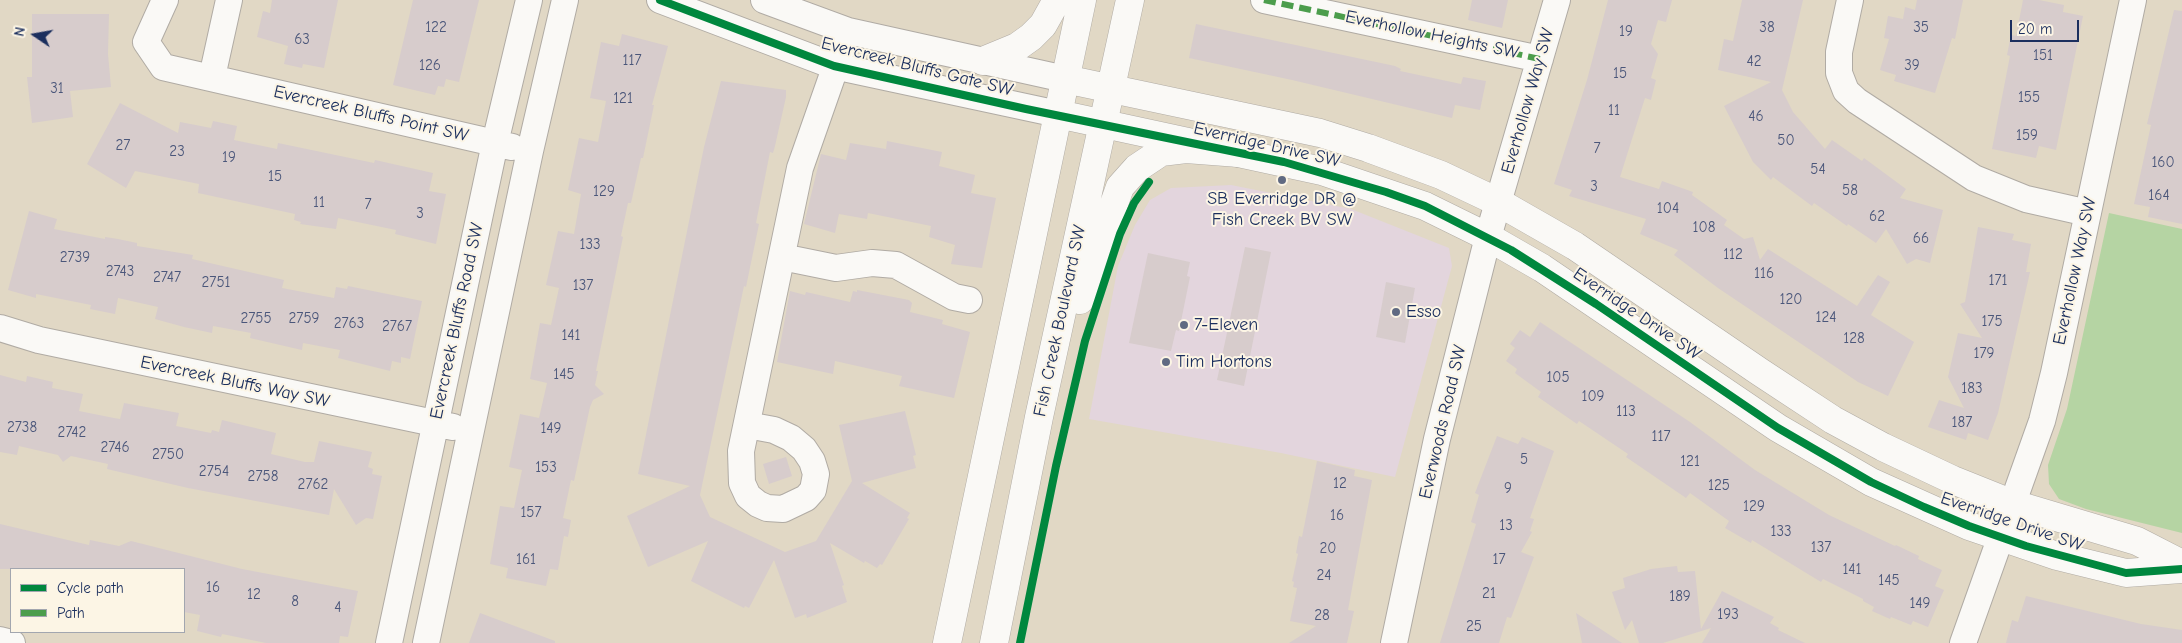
<!DOCTYPE html>
<style>
body{margin:0}
#map{position:relative;width:2182px;height:643px;overflow:hidden;background:#e1d8c5;font-family:"Comic Neue",sans-serif}
canvas{display:block}
.legend{position:absolute;left:10px;top:568px;width:175px;height:65px;box-sizing:border-box;background:#fcf5e5;border:1px solid #a2a6af;margin:0;padding:6px 9px;list-style:none;font-size:15px;color:#1b2f5e}
.legend li{display:flex;align-items:center;gap:10px;height:25px}
.legend b{width:25px;border:1px solid #a2a6af}
.north{position:absolute;left:10px;top:10px;width:50px;height:50px;-webkit-text-stroke:4px #fcf5e5;paint-order:stroke;rotate:282deg;font-size:14px;font-weight:700;line-height:20px;text-align:center;color:#1b2f5e}
.north::after{content:'';display:block;margin:auto;width:18px;height:22px;background:#1b2f5e;clip-path:polygon(50% 0,100% 100%,50% 72%,0 100%)}
.scale{position:absolute;left:2010px;top:20px;width:69px;height:22px;box-sizing:border-box;border:2px solid #1b2f5e;border-top:0;padding-left:6px;font-size:15px;line-height:18px;white-space:nowrap;color:#1b2f5e;-webkit-text-stroke:4px #fcf5e5;paint-order:stroke}
</style>
<div id="map">
<canvas width="2182" height="643"></canvas>
<ul class="legend">
<li><b style="height:6px;background:#00873e"></b>Cycle path</li>
<li><b style="height:6px;background:#4c9d4c"></b>Path</li>
</ul>
<div class="north">N</div>
<div class="scale">20 m</div>
</div>
<script>
const context = document.querySelector('canvas').getContext('2d');
context.lineJoin = 'round';
function paint(path, color) {
  context.fillStyle = color;
  context.fill(path, 'evenodd');
}
function poly(rows) {
  const path = new Path2D();
  for (const r of rows) {
    path.moveTo(r[0], r[1]);
    for (let i = 2; i < r.length; i += 2) path.lineTo(r[i], r[i + 1]);
  }
  return path;
}
function strokePath(path, color, width, dash) {
  context.strokeStyle = color;
  context.lineWidth = width;
  context.lineCap = dash ? 'butt' : 'round';
  context.setLineDash(dash || []);
  context.stroke(path);
}
function write(font, color, halo, rows, align = 'center') {
  context.font = font + ' "Comic Neue",sans-serif';
  context.lineWidth = 4;
  context.setLineDash([]);
  context.textBaseline = 'middle';
  context.strokeStyle = halo;
  context.fillStyle = color;
  for (const [text, x, y, turn = 0] of rows) {
    context.save();
    context.translate(x, y);
    context.rotate((+turn || 0) * Math.PI / 180);
    context.textAlign = isNaN(turn) ? turn : align;
    if (halo) context.strokeText(text, 0, 0);
    context.fillText(text, 0, 0);
    context.restore();
  }
}
const built = poly([
 [1231,185,1351,209,1449,248,1452,266,1395,477,1281,453,1089,419,1118,266,1135,225,1150,200,1171,188]
]);
const green = poly([
 [2109,213,2182,229,2182,533,2086,509,2059,499,2049,484,2048,465,2067,409]
]);
const building = poly([
 [272,0,338,0,324,68,303,64,302,68,284,64,288,46,257,37,263,11,270,13],
 [413,0,479,0,459,82,446,79,444,87,438,86,435,95,393,85],
 [1472,0,1508,0,1502,28,1468,20],
 [1608,0,1672,0,1666,22,1658,20,1651,44,1658,54,1651,78,1656,80,1651,100,1645,98,1620,177,1659,189,1662,181,1693,192,1692,195,1727,220,1724,225,1744,239,1753,237,1760,260,1768,249,1857,306,1878,275,1890,282,1871,315,1914,342,1888,396,1858,382,1718,288,1674,255,1678,250,1640,234,1646,219,1569,196,1572,190,1554,184,1587,80],
 [1742,0,1803,0,1782,90,1793,112,1825,149,1832,140,1862,161,1864,158,1906,189,1900,198,1943,210,1930,263,1916,259,1907,264,1886,229,1876,243,1848,224,1847,226,1814,203,1812,206,1773,177,1771,180,1753,162,1724,106,1771,82,1718,70,1724,39,1733,41],
 [1917,0,1963,0,1955,39,1952,38,1935,93,1894,81,1896,75,1880,70,1889,39,1884,38,1888,16,1903,19,1905,7,1915,10],
 [2023,0,2039,0,2064,5,2063,12,2083,16,2056,150,2039,146,2036,158,1992,149,2010,56,2007,55,2011,35,2016,36],
 [2174,10,2182,11,2182,224,2148,217,2150,207,2134,204,2151,125,2147,124],
 [32,14,109,14,108,54,111,87,70,91,73,117,32,123,27,77,32,77],
 [1196,24,1395,66,1401,69,1400,71,1461,84,1463,77,1486,81,1480,110,1455,105,1452,118,1292,80,1189,58],
 [622,34,668,46,652,105,654,105,643,158,641,158,631,203,628,203,621,236,623,237,596,371,598,371,595,385,604,394,593,400,590,407,574,481,571,480,563,518,571,520,568,537,564,536,558,570,550,569,546,586,506,578,508,568,490,564,500,506,514,508,522,470,509,467,520,414,539,418,547,383,530,379,540,323,551,325,559,288,546,285,558,231,574,234,581,194,568,190,579,138,598,142,606,101,590,98,601,42,619,46],
 [721,81,786,90,786,97,775,146,773,153,770,152,756,223,759,224,746,287,744,286,700,495,710,517,785,552,816,541,852,481,839,425,905,411,916,455,913,456,916,468,862,483,910,513,907,518,909,519,882,565,880,564,877,568,865,561,864,563,830,543,844,585,842,586,847,602,807,618,806,614,795,618,774,560,749,608,745,606,744,608,691,581,708,541,648,567,627,516,690,486,638,474,704,147],
 [120,103,178,133,180,122,211,128,213,121,237,126,234,140,277,149,278,143,374,163,375,160,433,173,429,191,446,194,436,244,395,234,396,230,338,218,336,229,300,224,301,222,294,220,295,214,198,193,199,184,135,171,126,188,87,164],
 [887,141,942,152,939,166,975,175,971,193,996,198,982,268,951,264,955,245,929,237,931,226,868,213,867,219,839,214,835,233,804,224,821,154,846,160,850,143,886,149],
 [29,211,57,219,54,229,105,239,105,237,118,239,137,243,137,246,193,255,192,259,284,280,282,288,334,298,336,287,347,289,348,286,422,301,410,359,401,357,401,363,392,361,390,371,338,358,340,350,303,343,302,350,250,338,251,333,213,326,212,333,184,327,155,319,158,307,118,298,115,314,90,309,91,305,36,294,36,298,8,290],
 [1978,227,2014,234,2012,240,2031,244,2026,272,2030,272,1998,413,1988,440,1968,433,1966,440,1928,427,1939,400,1964,408,1948,377,1958,333,1982,338,1960,304,1965,302],
 [1245,247,1271,252,1244,386,1217,380],
 [1148,253,1190,262,1187,276,1190,277,1179,331,1176,330,1171,351,1129,343],
 [1386,282,1415,288,1405,343,1376,337],
 [857,290,909,300,912,303,910,312,943,320,942,324,970,332,954,398,899,386,902,376,835,361,833,374,777,362,790,291,805,295,806,292,850,302,853,291,857,292],
 [1540,322,1690,422,1755,470,1829,515,1895,546,1896,545,1919,556,1918,559,1942,570,1935,586,1944,590,1928,627,1913,621,1911,625,1891,617,1890,619,1872,611,1874,607,1863,601,1863,599,1823,579,1821,582,1752,540,1751,543,1725,528,1729,521,1690,493,1686,498,1626,457,1628,454,1579,421,1577,424,1538,397,1541,392,1515,373,1517,369,1506,361,1515,348,1510,344,1520,330,1530,337],
 [0,375,26,382,27,376,53,382,52,388,83,394,79,411,114,418,120,419,124,403,179,413,176,426,211,433,212,430,219,432,222,420,276,433,271,454,305,462,314,462,319,441,372,452,368,467,373,469,372,474,382,476,373,519,366,518,356,525,334,489,329,515,188,488,107,469,108,464,71,456,63,462,58,455,19,446,17,455,0,452],
 [1497,436,1518,444,1522,437,1554,451,1530,518,1534,519,1530,531,1532,532,1521,552,1534,557,1511,618,1507,617,1499,643,1440,643,1476,524,1471,522,1479,495,1475,493],
 [786,457,792,476,769,484,763,464],
 [1317,461,1355,470,1354,476,1372,480,1348,610,1354,611,1347,643,1289,643,1316,626,1290,621,1297,588,1293,587,1294,582,1292,581,1298,554,1296,553,1299,536,1302,537],
 [0,524,89,545,90,540,119,546,131,541,242,569,358,591,348,637,340,636,339,643,266,643,222,634,221,637,197,631,200,615,184,612,184,569,0,569],
 [1677,566,1678,572,1695,571,1701,629,1722,591,1774,617,1770,623,1779,628,1778,630,1805,643,1702,643,1711,628,1663,643,1639,643,1632,620,1625,630,1612,592,1625,588,1623,578,1651,569],
 [2026,596,2141,624,2182,630,2182,643,2006,643,2012,620,2018,622],
 [480,613,555,641,555,643,469,643],
 [1576,613,1622,643,1582,643]
]);
const minor = poly([
 [165,0,146,42,163,67,512,147],
 [660,0,834,66,1058,114],
 [764,0,848,31,1065,79],
 [1264,0,1540,59],
 [1850,0,1839,52,1839,73,1846,91,1857,101,1974,178,2026,199,2088,213],
 [212,77,229,0],
 [782,257,836,268,872,263,896,265,954,297,969,300],
 [0,328,39,340,453,427],
 [747,425,774,430,791,438,804,449,812,461,816,474,813,490,806,498,783,509,767,508,758,504,748,496,742,483,741,451,800,168,848,31],
 [0,640,12,643],
 [389,643,495,143,529,0],
 [426,643,530,151,565,0],
 [1394,643,1437,439,1488,237,1557,0],
 [1963,643,2042,421,2054,373,2133,0]
]);
const tertiary = poly([
 [1065,79,1320,133,1368,148,1441,175,1498,202,1575,246,1760,372,1833,420,1883,447,1953,480,2013,504,2137,541,2182,564],
 [1058,114,1322,171,1425,206,1488,237,1542,268,1778,428,1871,482,1969,526,2057,556,2126,573,2182,569]
]);
const secondary = poly([
 [983,61,1017,47,1031,37,1043,25,1057,0],
 [1080,300,1120,187,1137,168,1161,152,1186,149,1239,153],
 [947,643,1082,0],
 [994,643,1039,417,1130,0]
]);
const quiet = poly([
 [1264,0,1540,59]
]);
const cycleway = poly([
 [660,0,834,66,1026,109,1284,162,1386,192,1425,206,1511,250,1596,304,1778,428,1871,482,1924,507,1969,526,2026,546,2126,573,2182,569],
 [1020,643,1056,466,1085,341,1120,234,1134,203,1149,182]
]);
const markers = [
 [1282,180,5,"#606a82"],
 [1396,312,5,"#606a82"],
 [1184,325,5,"#606a82"],
 [1166,362,5,"#606a82"]
];
const numberNames = [
 ["122",436,28],
 ["38",1767,28],
 ["35",1921,28],
 ["19",1626,32],
 ["63",302,40],
 ["151",2043,56],
 ["117",632,61],
 ["42",1754,62],
 ["126",430,66],
 ["39",1912,66],
 ["15",1620,74],
 ["31",57,89],
 ["155",2029,98],
 ["121",623,99],
 ["11",1614,111],
 ["46",1756,117],
 ["159",2027,136],
 ["50",1786,141],
 ["27",123,146],
 ["7",1597,149],
 ["23",177,152],
 ["19",229,158],
 ["160",2163,163],
 ["54",1818,170],
 ["15",275,177],
 ["3",1594,187],
 ["58",1850,191],
 ["129",604,192],
 ["164",2159,196],
 ["11",319,203],
 ["7",368,205],
 ["104",1668,209],
 ["3",420,214],
 ["62",1877,217],
 ["108",1704,228],
 ["66",1921,239],
 ["133",590,245],
 ["112",1733,255],
 ["2739",75,258],
 ["2743",120,272],
 ["116",1764,274],
 ["2747",167,278],
 ["171",1998,281],
 ["2751",216,283],
 ["137",583,286],
 ["120",1791,300],
 ["124",1826,318],
 ["2755",256,319],
 ["2759",304,319],
 ["175",1992,322],
 ["2763",349,324],
 ["2767",397,327],
 ["141",571,336],
 ["128",1854,339],
 ["179",1984,354],
 ["145",564,375],
 ["105",1558,378],
 ["183",1972,389],
 ["109",1593,397],
 ["113",1626,412],
 ["187",1962,423],
 ["2738",22,428],
 ["149",551,429],
 ["2742",72,433],
 ["117",1661,437],
 ["2746",115,448],
 ["2750",168,455],
 ["5",1524,460],
 ["121",1690,462],
 ["153",546,468],
 ["2754",214,472],
 ["2758",263,477],
 ["12",1340,484],
 ["2762",313,485],
 ["125",1719,486],
 ["9",1508,489],
 ["129",1754,507],
 ["157",531,513],
 ["16",1337,516],
 ["13",1506,526],
 ["133",1781,532],
 ["137",1821,548],
 ["20",1328,549],
 ["161",526,560],
 ["17",1499,560],
 ["141",1852,570],
 ["24",1324,576],
 ["145",1889,581],
 ["16",213,588],
 ["21",1489,594],
 ["12",254,595],
 ["189",1680,597],
 ["8",295,602],
 ["149",1920,604],
 ["4",338,608],
 ["193",1728,615],
 ["28",1322,616],
 ["25",1474,627]
];
const streetNames = [
 ["Everhollow Heights SW",1432,35,12],
 ["Evercreek Bluffs Gate SW",917,67,14],
 ["Everhollow Way SW",1528,101,-74],
 ["Evercreek Bluffs Point SW",371,114,13],
 ["Everridge Drive SW",1267,145,13],
 ["Everhollow Way SW",2075,271,-78],
 ["Everridge Drive SW",1637,314,34],
 ["Evercreek Bluffs Road SW",457,321,-78],
 ["Fish Creek Boulevard SW",1060,321,-78],
 ["Evercreek Bluffs Way SW",235,382,12],
 ["Everwoods Road SW",1443,422,-77],
 ["Everridge Drive SW",2012,522,19]
];
const poiNames = [
 ["SB Everridge DR @",1282,199,"center"],
 ["Fish Creek BV SW",1282,220,"center"],
 ["Esso",1406,312],
 ["7-Eleven",1194,325],
 ["Tim Hortons",1176,362]
];
paint(built, '#e3d5dd');
paint(green, '#b5d4a3');
paint(building, '#d7cccc');
strokePath(minor, '#b0aba4', 28);
strokePath(tertiary, '#b0aba4', 29);
strokePath(secondary, '#b0aba4', 29);
strokePath(minor, '#faf9f6', 26);
strokePath(tertiary, '#faf9f6', 28);
strokePath(secondary, '#faf9f6', 28);
strokePath(quiet, '#4c9d4c', 6, [12, 6]);
strokePath(cycleway, '#00873e', 8);
for (const [x, y, r, color] of markers) {
  const dot = new Path2D();
  dot.arc(x, y, r, 0, 2 * Math.PI);
  context.fillStyle = color;
  context.fill(dot);
  strokePath(dot, '#fcf5e5', 2);
}
write('15px', '#4a567a', null, numberNames);
write('18px', '#1b2f5e', '#fcf5e5', streetNames);
write('18px', '#1b2f5e', '#fcf5e5', poiNames, 'left');
</script>
